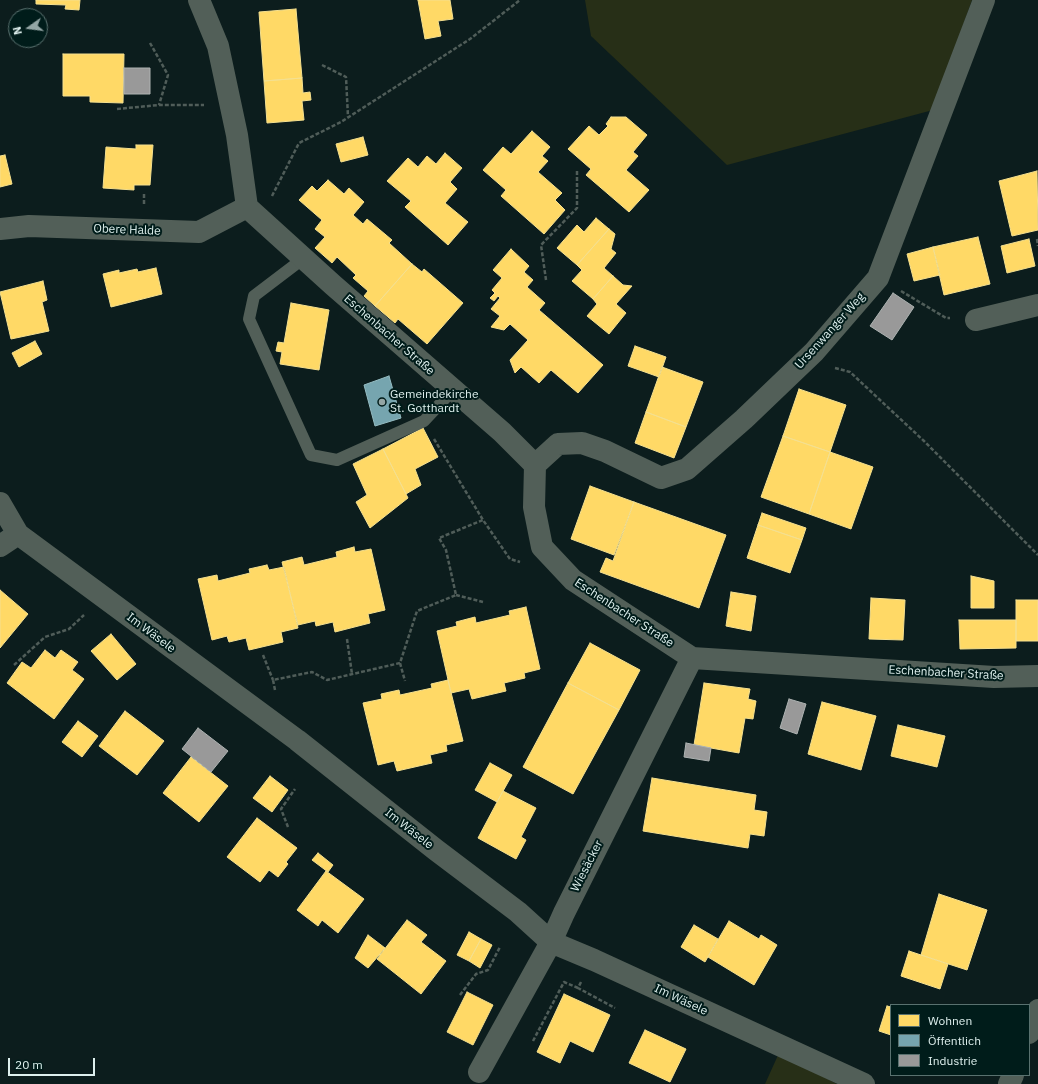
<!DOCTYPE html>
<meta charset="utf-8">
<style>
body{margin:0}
#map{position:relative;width:1038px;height:1084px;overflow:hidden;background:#0c1d1d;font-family:"IBM Plex Sans",sans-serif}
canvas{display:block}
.legend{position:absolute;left:890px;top:1004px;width:140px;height:72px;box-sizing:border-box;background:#001c1a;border:1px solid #59716f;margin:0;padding:5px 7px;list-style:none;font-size:12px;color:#def0ee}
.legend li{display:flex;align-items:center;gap:8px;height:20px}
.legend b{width:20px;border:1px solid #59716f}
.north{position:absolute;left:8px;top:8px;width:40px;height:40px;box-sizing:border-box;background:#001c1a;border:1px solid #59716f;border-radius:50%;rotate:256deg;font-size:11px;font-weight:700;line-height:16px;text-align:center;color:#def0ee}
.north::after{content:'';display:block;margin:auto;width:14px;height:18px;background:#94a6a5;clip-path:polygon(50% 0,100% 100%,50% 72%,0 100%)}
.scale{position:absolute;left:8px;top:1058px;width:87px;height:18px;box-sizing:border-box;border:2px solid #def0ee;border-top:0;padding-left:5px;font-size:12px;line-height:14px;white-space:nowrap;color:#def0ee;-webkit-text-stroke:3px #001c1a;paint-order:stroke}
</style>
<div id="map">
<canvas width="1038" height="1084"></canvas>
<ul class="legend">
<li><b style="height:11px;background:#ffd966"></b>Wohnen</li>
<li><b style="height:11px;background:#76a5af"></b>Öffentlich</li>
<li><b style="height:11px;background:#999"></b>Industrie</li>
</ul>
<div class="north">N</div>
<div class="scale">20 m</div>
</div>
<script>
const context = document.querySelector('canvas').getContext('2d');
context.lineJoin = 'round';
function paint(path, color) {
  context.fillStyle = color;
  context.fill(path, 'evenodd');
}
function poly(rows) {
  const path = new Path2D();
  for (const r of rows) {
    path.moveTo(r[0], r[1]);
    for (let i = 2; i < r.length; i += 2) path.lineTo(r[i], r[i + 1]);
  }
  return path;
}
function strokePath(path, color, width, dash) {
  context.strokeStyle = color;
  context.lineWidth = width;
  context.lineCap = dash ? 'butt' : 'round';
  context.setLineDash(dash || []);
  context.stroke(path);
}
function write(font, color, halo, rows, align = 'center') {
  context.font = font + ' "IBM Plex Sans",sans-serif';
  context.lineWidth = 4;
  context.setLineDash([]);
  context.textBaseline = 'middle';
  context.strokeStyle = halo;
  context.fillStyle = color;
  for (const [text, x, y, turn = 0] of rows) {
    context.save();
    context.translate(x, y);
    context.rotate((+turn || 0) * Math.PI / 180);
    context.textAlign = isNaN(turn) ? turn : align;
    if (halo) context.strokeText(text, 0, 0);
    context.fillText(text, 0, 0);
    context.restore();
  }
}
const green = poly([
 [585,0,972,0,933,110,727,165,591,36],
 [779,1053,837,1084,765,1084]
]);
const homes = poly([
 [36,0,80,0,79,10,65,9,66,5,36,4,36,0],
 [418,0,450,0,453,19,438,21,441,36,425,39,418,0],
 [296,9,302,78,264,81,259,12,296,9],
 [63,54,124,54,123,103,90,102,90,96,63,96,63,54],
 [302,78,303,93,310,92,311,100,302,101,304,120,267,123,264,81,302,78],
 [611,117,626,117,647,135,633,152,638,156,626,170,649,190,629,212,586,175,591,169,568,149,589,126,599,135,608,126,606,124,611,117],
 [532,131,550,147,542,156,548,161,538,172,562,193,555,200,565,210,544,234,501,196,506,190,483,170,503,147,511,154,532,131],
 [363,137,368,155,341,162,336,144,363,137],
 [136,145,153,145,150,185,134,185,134,190,103,188,106,147,136,149,136,145],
 [445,153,462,168,450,182,457,189,445,203,468,222,448,245,405,207,411,201,387,181,408,158,418,167,427,156,436,164,445,153],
 [5,155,12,184,0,187,0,156,5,155],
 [1037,171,1038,230,1012,236,999,181,1037,171],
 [328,180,344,194,349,188,364,202,353,215,363,224,367,219,392,240,389,243,412,264,375,306,364,296,368,291,353,278,356,275,337,257,332,263,315,248,325,237,315,229,322,220,299,200,312,186,317,191,328,180],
 [596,218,609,229,577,265,557,248,577,225,584,232,596,218],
 [609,229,615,234,611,249,616,253,604,268,613,276,593,299,572,281,582,270,577,265,609,229],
 [978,237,990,284,944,295,933,247,978,237],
 [1029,239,1035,266,1007,273,1001,246,1029,239],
 [933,247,940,275,914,281,907,254,933,247],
 [511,249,529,266,524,272,533,280,527,287,545,303,539,310,603,365,578,393,551,370,539,383,521,367,515,373,510,360,528,340,510,324,504,330,491,327,500,316,491,309,500,298,498,296,494,301,490,298,495,293,492,290,502,278,493,270,511,249],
 [412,264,422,272,424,269,463,303,427,344,398,319,395,323,375,306,412,264],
 [156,268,162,294,111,307,103,274,119,270,119,273,137,269,138,272,156,268],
 [613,276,623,285,632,286,616,304,626,313,609,334,587,316,597,304,593,299,613,276],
 [43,281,47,300,42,302,49,331,11,339,0,292,43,281],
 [291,303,329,310,319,370,280,364,282,352,276,351,278,342,284,343,291,303],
 [35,341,42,354,19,367,12,353,35,341],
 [635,346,666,357,659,377,628,366,635,346],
 [662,367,703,382,686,427,646,412,662,367],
 [799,389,846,405,830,452,783,436,799,389],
 [646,412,686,427,674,458,635,443,646,412],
 [423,428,438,457,415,469,421,485,406,494,383,449,423,428],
 [783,436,830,452,809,514,761,497,783,436],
 [383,449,408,498,370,528,356,502,367,495,353,464,383,449],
 [830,452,873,467,851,529,809,514,830,452],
 [590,486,634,502,614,555,571,539,590,486],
 [634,502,726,535,699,608,600,572,606,558,613,561,634,502],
 [762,513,806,528,802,540,758,525,762,513],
 [758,525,802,540,790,573,747,558,758,525],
 [354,547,355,552,371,549,385,610,368,614,370,623,335,632,333,622,316,626,315,621,298,625,282,562,302,557,304,565,337,557,336,552,354,547],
 [267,565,269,570,284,567,298,628,281,632,283,642,249,650,246,638,229,642,227,636,212,640,198,579,217,575,218,581,250,573,249,569,267,565],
 [971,576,994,581,994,608,971,608,971,576],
 [0,590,28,614,0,648,0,590],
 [731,592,756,596,751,631,726,626,731,592],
 [871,598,905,600,903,640,869,639,871,598],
 [1016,600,1038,600,1038,641,1016,641,1016,600],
 [526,607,540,669,524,673,525,678,504,683,506,691,472,699,469,689,451,693,437,631,457,626,456,622,475,617,476,623,510,615,509,611,526,607],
 [959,620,1016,620,1016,648,960,649,959,620],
 [111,634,136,664,117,680,91,651,111,634],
 [590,643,640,670,619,710,568,683,590,643],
 [45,650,55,658,61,650,78,662,72,670,84,679,54,719,7,683,22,662,31,668,45,650],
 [448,680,463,741,446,745,447,751,430,755,432,763,397,771,394,761,378,765,363,703,382,699,381,694,399,690,400,695,432,688,431,684,448,680],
 [568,683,619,710,573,794,523,767,568,683],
 [704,683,750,689,748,699,756,701,753,719,745,718,739,753,694,745,704,683],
 [822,702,876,716,861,770,808,754,822,702],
 [125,711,164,741,137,775,99,746,125,711],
 [78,721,98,736,82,757,62,742,78,721],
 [898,725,945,736,937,767,891,756,898,725],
 [191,757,228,786,199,822,163,793,191,757],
 [490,763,512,775,497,802,475,790,490,763],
 [270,776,288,790,272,812,253,798,270,776],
 [652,778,756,795,754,810,767,812,764,836,750,834,748,848,643,831,652,778],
 [503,791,536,808,521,837,526,840,516,859,478,838,503,791],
 [257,818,297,848,286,862,288,864,278,877,269,870,260,882,227,857,257,818],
 [318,853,333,865,328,872,312,860,318,853],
 [326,871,364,899,338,933,322,920,318,926,297,910,326,871],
 [939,894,987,910,967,970,921,955,939,894],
 [407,920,427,935,421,942,446,961,421,994,377,959,407,920],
 [729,921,759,939,761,935,777,945,754,985,708,957,729,921],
 [694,925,718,939,705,962,681,947,694,925],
 [469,932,481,939,469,961,457,955,469,932],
 [368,935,385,948,368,968,355,958,368,935],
 [481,939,492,945,480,968,469,961,481,939],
 [909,951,948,964,940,989,901,976,909,951],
 [467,992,493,1005,473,1045,447,1032,467,992],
 [564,994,610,1015,593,1052,570,1041,560,1063,537,1052,564,994],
 [887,1006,891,1007,891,1035,879,1031,887,1006],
 [645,1030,686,1049,670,1082,629,1063,645,1030]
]);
const public = poly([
 [389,376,401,418,375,426,364,385,389,376]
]);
const industry = poly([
 [124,68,150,68,150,94,124,94,124,68],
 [893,293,914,307,892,340,870,326,893,293],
 [789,699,806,704,797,734,780,728,789,699],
 [198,728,228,751,211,772,182,749,198,728],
 [686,743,711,748,709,761,684,757,686,743]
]);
const path = poly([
 [150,43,168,75,159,105],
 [322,65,346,77,348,117],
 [117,109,159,105,204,105],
 [272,196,299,143,341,122,470,39,520,0],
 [144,204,144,194],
 [1037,239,1038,246],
 [546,280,541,245,577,208,577,170],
 [901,291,946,318,950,318],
 [835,368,850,372,924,441,1038,555],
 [434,439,483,520,510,559,520,562],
 [456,595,483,602],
 [347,639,352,674],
 [263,655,273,680],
 [400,663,405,681],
 [14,665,45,637,69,629,84,615],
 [275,690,273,680,312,672,327,680,400,663,417,611,456,595,446,550,439,538,483,520],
 [288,827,281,809,295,789],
 [581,982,578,988,615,1008],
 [460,995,476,974,488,970,500,947],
 [533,1041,564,982,578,988]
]);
const lane = poly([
 [304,258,254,296,249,319,311,455,337,460,424,421,453,390]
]);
const street = poly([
 [199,0,218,46,237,135,247,207,333,285,502,432,535,465,534,507,542,547,573,580,692,658,994,677,1038,676],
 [0,229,29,226,199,232,247,207],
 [976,320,1038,305],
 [535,465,558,444,582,443,605,451,661,478,687,469,744,419,814,352,878,278,984,0],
 [0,503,18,534,297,740,436,850,518,912,551,942,594,960,864,1084],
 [0,546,18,534],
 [1029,1033,1038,1010],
 [479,1072,551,942,564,913,692,658],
 [1009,1084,1013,1075]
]);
const markers = [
 [382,402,4,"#94a6a5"]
];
const streetNames = [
 ["Obere Halde",127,230,2],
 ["Ursenwanger Weg",830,331,-48],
 ["Eschenbacher Straße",389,335,41],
 ["Eschenbacher Straße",624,613,33],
 ["Im Wäsele",151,633,37],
 ["Eschenbacher Straße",946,673,3],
 ["Im Wäsele",409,829,38],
 ["Wiesäcker",587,866,-63],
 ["Im Wäsele",681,1000,25]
];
const poiNames = [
 ["Gemeindekirche",390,395],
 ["St. Gotthardt",390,409]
];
paint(green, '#272f17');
paint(homes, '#ffd966');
strokePath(homes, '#f5e08f', 1);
paint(public, '#76a5af');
strokePath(public, '#95bcc2', 1);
paint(industry, '#999');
strokePath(industry, '#aeb3b2', 1);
strokePath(path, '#505d59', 2.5, [4, 2]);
strokePath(lane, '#525f58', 12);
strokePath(street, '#525f58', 22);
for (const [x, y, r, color] of markers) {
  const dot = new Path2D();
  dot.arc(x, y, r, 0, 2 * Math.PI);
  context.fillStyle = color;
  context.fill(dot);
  strokePath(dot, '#001c1a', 1.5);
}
write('12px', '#def0ee', '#001c1a', streetNames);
write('12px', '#def0ee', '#001c1a', poiNames, 'left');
</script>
